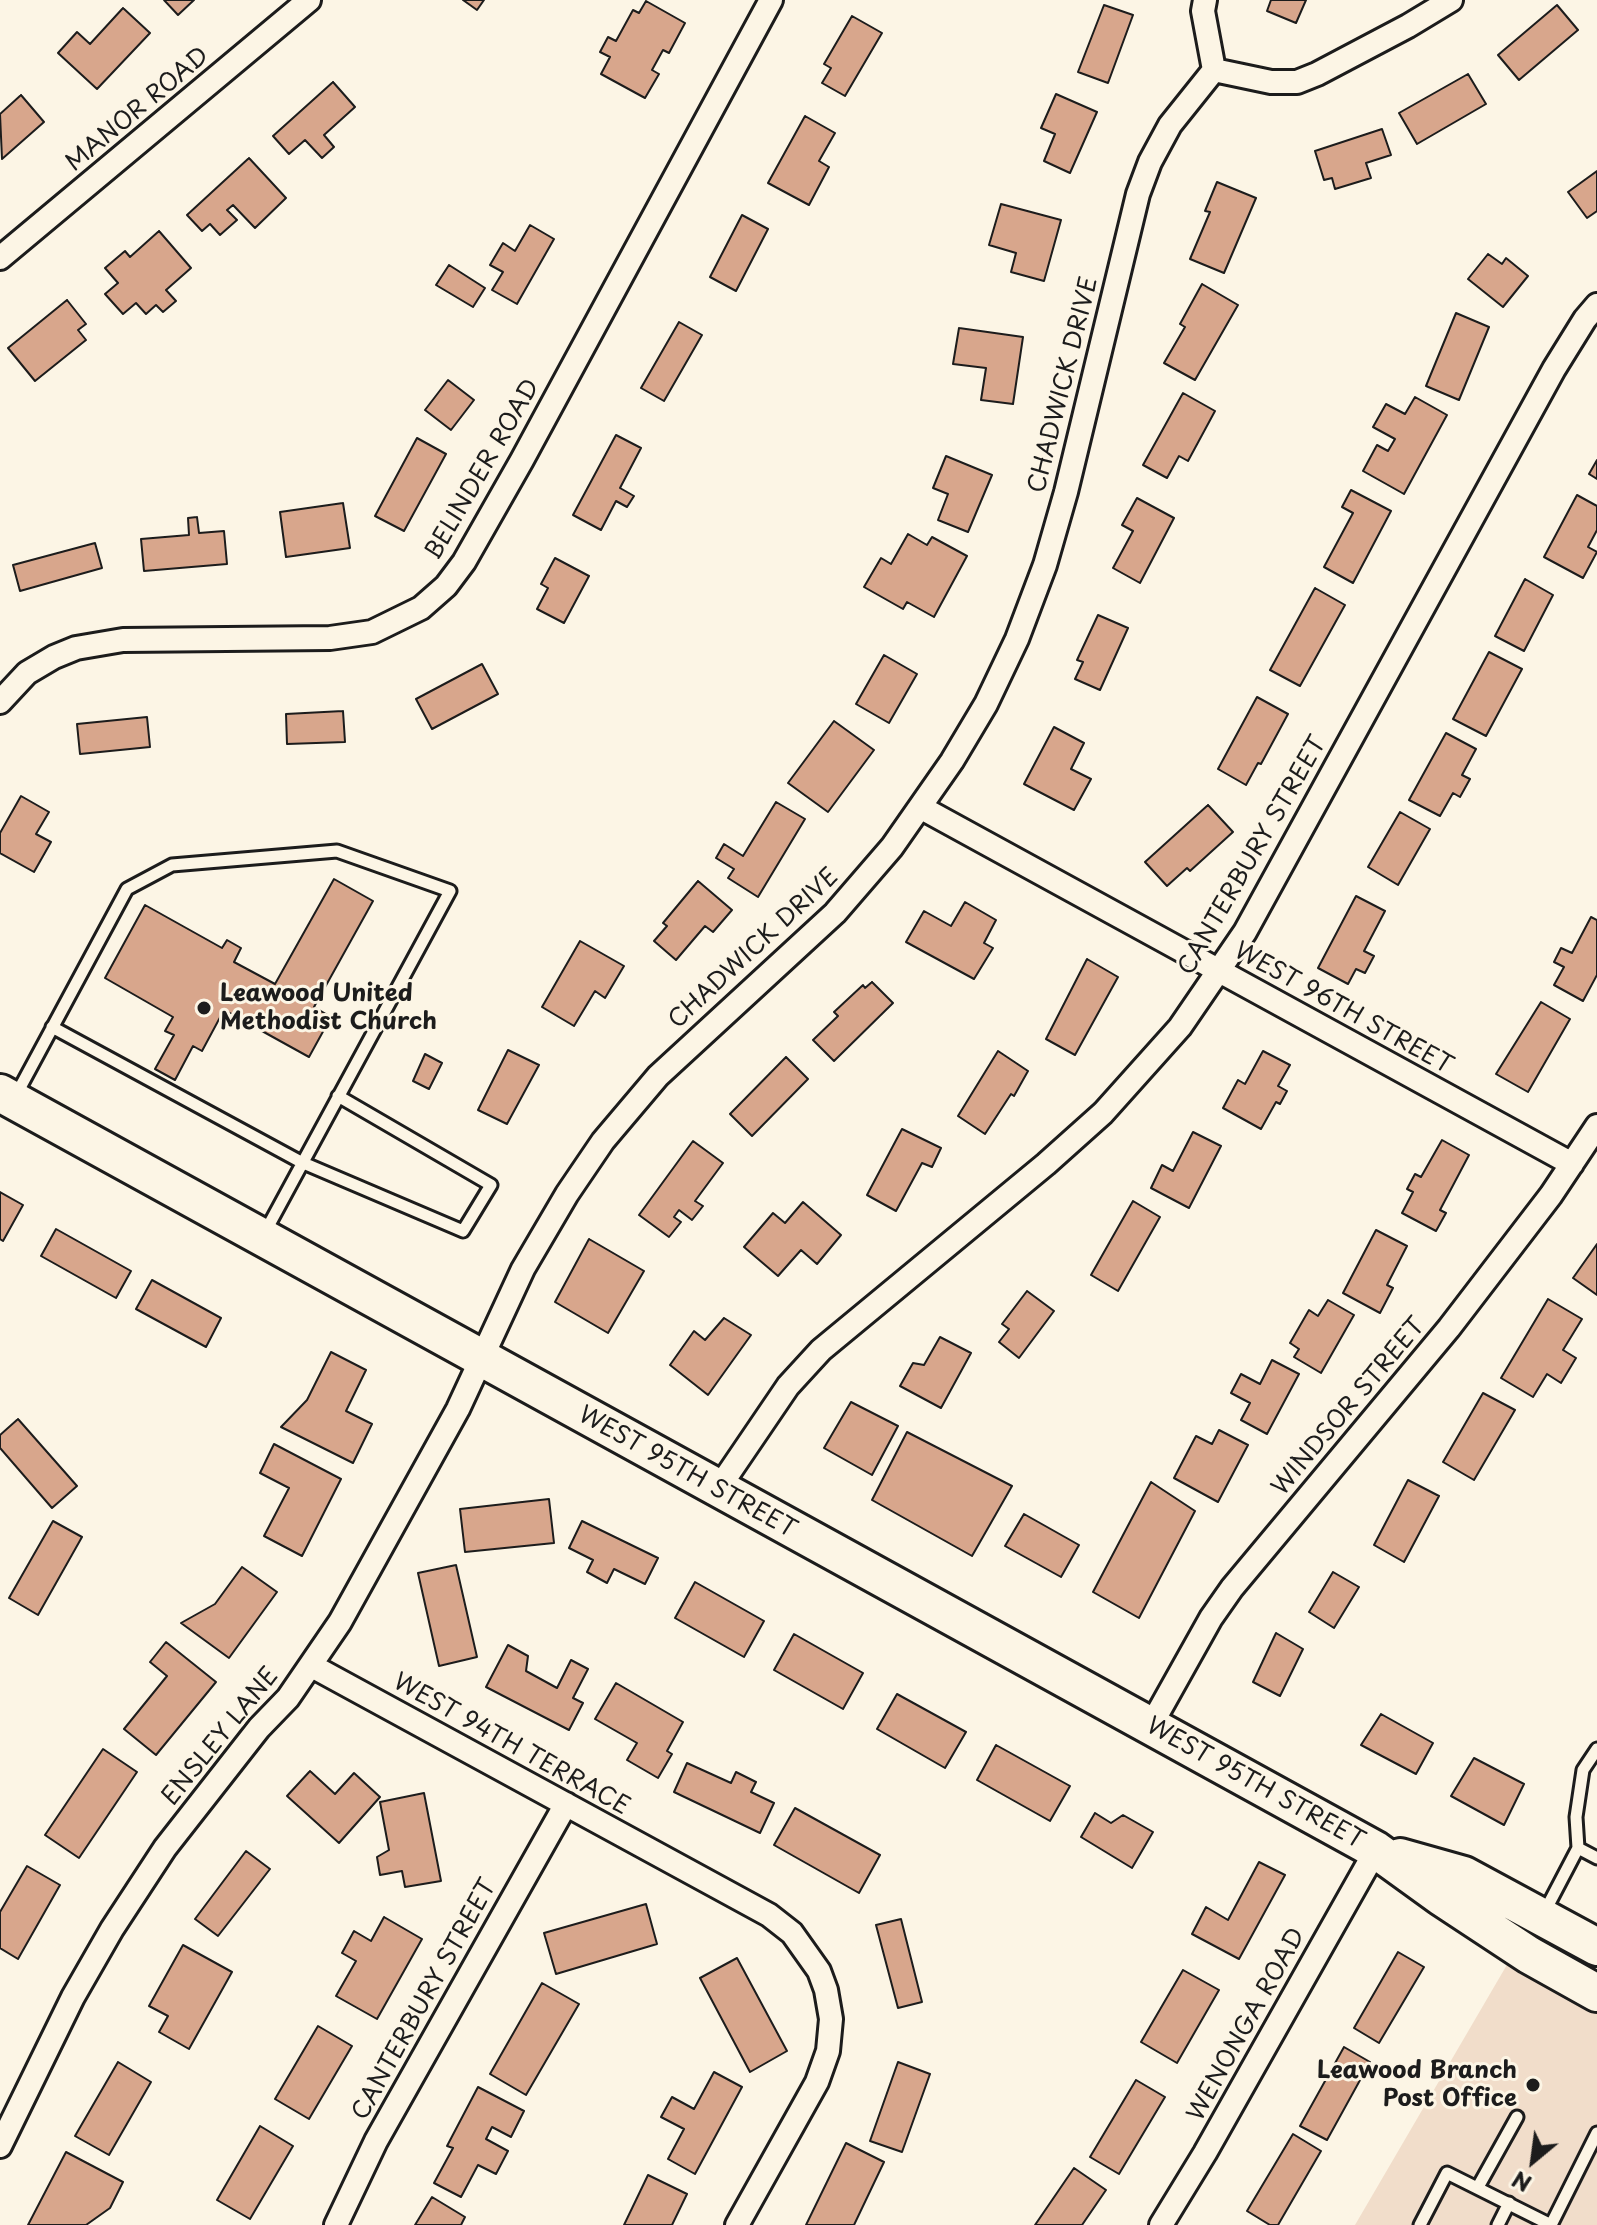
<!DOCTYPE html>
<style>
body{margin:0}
#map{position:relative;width:1597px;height:2225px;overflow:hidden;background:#fcf5e5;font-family:"Playpen Sans",sans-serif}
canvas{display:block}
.north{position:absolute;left:1493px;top:2121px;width:80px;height:80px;-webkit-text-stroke:6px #fcf5e5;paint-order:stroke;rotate:209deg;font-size:22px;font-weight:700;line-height:32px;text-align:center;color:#1c1c1c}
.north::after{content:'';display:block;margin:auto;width:28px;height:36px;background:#1c1c1c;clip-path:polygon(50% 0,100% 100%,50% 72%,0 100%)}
</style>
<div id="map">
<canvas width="1597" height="2225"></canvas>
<div class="north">N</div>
</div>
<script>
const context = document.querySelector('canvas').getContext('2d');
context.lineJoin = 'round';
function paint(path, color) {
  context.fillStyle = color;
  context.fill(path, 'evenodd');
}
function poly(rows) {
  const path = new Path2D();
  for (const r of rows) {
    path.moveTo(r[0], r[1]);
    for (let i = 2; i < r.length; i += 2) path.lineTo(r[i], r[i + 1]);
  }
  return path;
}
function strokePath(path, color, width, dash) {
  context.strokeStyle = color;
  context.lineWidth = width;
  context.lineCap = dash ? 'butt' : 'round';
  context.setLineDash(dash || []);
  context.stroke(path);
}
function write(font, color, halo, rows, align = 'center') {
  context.font = font + ' "Playpen Sans",sans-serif';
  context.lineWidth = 6;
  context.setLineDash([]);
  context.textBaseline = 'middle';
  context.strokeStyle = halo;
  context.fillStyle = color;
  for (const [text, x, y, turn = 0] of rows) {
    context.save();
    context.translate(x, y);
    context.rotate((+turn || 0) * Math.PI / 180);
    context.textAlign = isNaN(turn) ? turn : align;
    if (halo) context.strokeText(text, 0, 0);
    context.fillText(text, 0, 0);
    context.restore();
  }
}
const built = poly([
 [1508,1963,1597,2011,1597,2225,1355,2225]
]);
const building = poly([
 [164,0,194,0,178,15,164,0],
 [463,0,484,0,477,10,463,0],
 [1271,0,1306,0,1296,23,1267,11,1271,0],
 [646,1,685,23,669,53,663,50,652,70,659,74,645,98,601,74,610,57,600,52,608,37,616,41,633,10,639,13,646,1],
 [1104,5,1133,15,1108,83,1078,72,1104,5],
 [1557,5,1578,30,1519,80,1498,55,1557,5],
 [123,8,150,33,97,89,58,53,77,32,90,44,123,8],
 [852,16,882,33,845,96,822,83,831,68,824,64,852,16],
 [1468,74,1486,104,1417,144,1399,113,1468,74],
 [333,82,355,107,324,135,334,147,322,158,305,140,289,154,273,136,333,82],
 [1056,94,1097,112,1070,173,1044,161,1055,134,1041,128,1056,94],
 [21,95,44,122,2,159,0,114,21,95],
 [805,116,835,133,819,161,829,167,809,205,768,183,805,116],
 [1382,129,1391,155,1366,163,1371,178,1335,189,1332,178,1324,180,1315,151,1382,129],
 [249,158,286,198,255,228,233,205,227,210,237,220,220,235,210,224,202,231,187,215,249,158],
 [1597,171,1597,211,1587,218,1568,192,1597,171],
 [1217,182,1256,198,1224,273,1190,259,1210,212,1205,211,1217,182],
 [1001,204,1061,220,1044,281,1011,272,1016,253,989,245,1001,204],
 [742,215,768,229,736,291,710,277,742,215],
 [530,225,554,239,517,304,492,290,503,272,490,265,503,243,515,251,530,225],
 [159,231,191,268,166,290,176,301,163,312,156,305,146,314,136,303,123,314,105,294,118,283,105,268,125,251,130,257,159,231],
 [1488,254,1502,264,1506,258,1528,276,1503,307,1468,279,1488,254],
 [449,265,485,288,473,307,436,285,449,265],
 [1202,284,1238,305,1195,380,1164,363,1185,327,1180,324,1202,284],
 [67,300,86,324,78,330,86,340,35,381,8,348,67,300],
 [1456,313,1489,327,1459,400,1426,386,1456,313],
 [679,322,702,335,664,401,641,388,679,322],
 [959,328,1023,337,1013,404,981,400,986,368,953,364,959,328],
 [448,380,474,400,451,430,425,410,448,380],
 [1183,393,1215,411,1188,461,1179,456,1167,478,1143,465,1183,393],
 [1415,397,1447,415,1404,494,1363,471,1377,445,1388,451,1395,439,1373,427,1386,404,1405,414,1415,397],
 [616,435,641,448,620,488,634,496,627,507,616,501,601,530,573,515,616,435],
 [417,438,446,454,404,531,375,516,417,438],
 [946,456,992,475,968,532,938,520,948,494,933,488,946,456],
 [1597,460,1597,479,1589,474,1597,460],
 [1351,490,1391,511,1353,583,1324,567,1353,513,1342,507,1351,490],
 [1577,495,1597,506,1597,530,1588,547,1597,552,1583,578,1544,557,1577,495],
 [1137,498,1174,518,1140,583,1113,568,1133,531,1122,525,1137,498],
 [343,503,350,548,286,557,280,512,343,503],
 [197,517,199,533,224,531,227,564,144,571,141,539,189,535,188,518,197,517],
 [908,534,927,545,932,537,967,556,934,617,907,602,903,609,864,587,881,558,891,564,908,534],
 [95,543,102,568,20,591,13,565,95,543],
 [555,558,589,576,564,623,537,609,548,588,541,584,555,558],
 [1525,579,1553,595,1524,651,1495,636,1525,579],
 [1315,588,1345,605,1300,686,1270,670,1315,588],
 [1098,615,1128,628,1100,690,1075,679,1083,662,1077,660,1098,615],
 [1489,652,1522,669,1486,736,1453,719,1489,652],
 [884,655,917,674,889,723,856,704,884,655],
 [482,664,498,694,432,729,416,699,482,664],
 [1257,697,1288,714,1261,764,1258,763,1246,785,1218,769,1257,697],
 [343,711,345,742,287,744,286,714,343,711],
 [147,717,150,747,80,754,77,724,147,717],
 [834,721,874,750,828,812,788,783,834,721],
 [1054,727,1084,743,1071,769,1091,779,1074,810,1024,784,1054,727],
 [1446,733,1476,749,1462,775,1470,779,1460,797,1453,793,1440,816,1409,800,1446,733],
 [21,796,49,812,36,834,51,842,34,872,0,853,0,833,21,796],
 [776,802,805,819,758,897,728,878,734,869,716,858,724,844,743,856,776,802],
 [1208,805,1233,832,1190,871,1187,868,1167,886,1145,862,1208,805],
 [1400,812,1430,829,1398,885,1368,867,1400,812],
 [334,879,373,901,314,1007,331,1017,309,1057,224,1010,202,1051,193,1046,175,1080,155,1069,174,1035,165,1031,173,1017,105,978,145,905,222,948,227,940,241,948,234,962,275,984,334,879],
 [698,881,732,910,713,932,705,926,676,960,654,941,667,926,663,923,698,881],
 [1356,896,1385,911,1364,951,1374,956,1365,973,1356,969,1348,984,1318,968,1356,896],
 [965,902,996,920,984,943,993,948,974,979,906,942,924,911,951,926,965,902],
 [1591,917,1597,920,1597,975,1583,1001,1554,985,1564,967,1554,962,1561,948,1572,953,1591,917],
 [580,941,624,966,605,998,595,991,574,1026,542,1007,580,941],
 [1087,959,1118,977,1075,1055,1046,1039,1087,959],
 [872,982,893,1003,834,1061,813,1040,838,1016,834,1012,863,985,865,988,872,982],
 [1541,1002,1570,1019,1528,1092,1496,1074,1541,1002],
 [508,1050,539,1065,507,1124,478,1110,508,1050],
 [998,1051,1028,1071,1014,1096,1011,1094,985,1134,958,1116,998,1051],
 [1263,1051,1290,1065,1278,1086,1287,1091,1280,1104,1276,1102,1261,1129,1223,1108,1238,1080,1245,1084,1263,1051],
 [425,1054,442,1063,429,1089,413,1081,425,1054],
 [786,1057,808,1079,752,1136,730,1114,786,1057],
 [902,1129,941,1148,932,1167,922,1163,896,1211,867,1195,902,1129],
 [1193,1132,1221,1146,1189,1208,1151,1188,1162,1165,1173,1171,1193,1132],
 [1442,1140,1469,1155,1440,1210,1446,1213,1436,1231,1402,1213,1413,1192,1407,1189,1415,1174,1421,1177,1442,1140],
 [693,1141,723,1163,695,1201,703,1206,692,1220,679,1210,674,1217,681,1222,669,1237,639,1215,693,1141],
 [0,1192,23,1205,3,1241,0,1239,0,1192],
 [1133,1201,1160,1217,1118,1291,1091,1275,1133,1201],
 [803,1202,841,1235,817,1264,801,1250,778,1276,744,1247,773,1213,785,1223,803,1202],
 [56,1229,131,1271,116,1298,41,1256,56,1229],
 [1376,1230,1407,1246,1387,1285,1393,1288,1380,1313,1343,1293,1376,1230],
 [589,1239,644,1271,608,1333,555,1302,589,1239],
 [1597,1244,1597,1295,1573,1278,1597,1244],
 [152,1280,221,1318,206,1347,136,1309,152,1280],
 [1027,1291,1054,1311,1019,1358,999,1342,1009,1329,1002,1324,1027,1291],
 [1548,1299,1582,1319,1563,1350,1576,1358,1561,1383,1547,1374,1533,1397,1501,1378,1548,1299],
 [1328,1300,1354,1315,1321,1373,1294,1357,1299,1349,1290,1343,1309,1310,1318,1316,1328,1300],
 [724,1318,751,1335,708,1395,670,1365,694,1331,705,1340,724,1318],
 [940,1337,971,1353,941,1408,900,1386,913,1363,924,1365,940,1337],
 [331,1352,366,1370,346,1411,372,1424,353,1463,281,1427,307,1400,331,1352],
 [1272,1360,1299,1374,1267,1434,1241,1420,1250,1403,1231,1393,1241,1374,1260,1384,1272,1360],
 [1483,1393,1515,1410,1474,1480,1443,1462,1483,1393],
 [851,1402,898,1426,872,1475,824,1448,851,1402],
 [18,1419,77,1486,52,1508,0,1448,0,1435,18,1419],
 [1219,1430,1248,1445,1218,1502,1174,1478,1196,1436,1212,1444,1219,1430],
 [907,1432,1012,1486,972,1556,872,1500,907,1432],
 [274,1444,341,1479,302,1556,264,1536,289,1488,260,1473,274,1444],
 [1408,1480,1439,1496,1404,1562,1374,1545,1408,1480],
 [1151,1482,1195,1511,1139,1618,1093,1592,1151,1482],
 [549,1499,554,1543,465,1552,460,1509,549,1499],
 [1024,1514,1079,1545,1061,1577,1005,1546,1024,1514],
 [53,1521,82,1537,38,1615,9,1598,53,1521],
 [582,1521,658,1558,645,1584,614,1569,607,1583,587,1572,593,1560,569,1548,582,1521],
 [456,1565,477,1657,439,1666,418,1573,456,1565],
 [242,1567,277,1592,229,1658,181,1623,215,1604,242,1567],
 [1333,1572,1359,1587,1334,1628,1309,1612,1333,1572],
 [695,1582,764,1621,744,1657,675,1618,695,1582],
 [1276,1633,1303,1649,1280,1696,1253,1682,1276,1633],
 [794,1634,863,1673,843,1709,774,1670,794,1634],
 [166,1642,216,1682,156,1755,124,1729,167,1676,150,1662,166,1642],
 [508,1645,528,1656,526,1671,557,1688,571,1660,588,1669,573,1698,583,1703,569,1730,486,1687,508,1645],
 [616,1683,683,1722,667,1751,672,1754,658,1778,627,1760,637,1743,595,1719,616,1683],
 [897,1694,966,1732,945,1768,877,1729,897,1694],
 [1381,1714,1433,1743,1416,1774,1361,1745,1381,1714],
 [996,1745,1070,1786,1050,1821,977,1780,996,1745],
 [103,1749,137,1772,79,1858,45,1835,103,1749],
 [1474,1758,1524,1784,1504,1825,1451,1796,1474,1758],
 [687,1763,731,1783,736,1772,756,1782,751,1792,774,1803,760,1833,674,1792,687,1763],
 [310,1771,335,1794,354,1773,380,1797,339,1843,287,1796,310,1771],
 [424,1793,441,1881,405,1887,402,1871,380,1875,377,1857,389,1850,380,1802,424,1793],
 [795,1808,880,1855,859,1893,774,1845,795,1808],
 [1095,1813,1111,1823,1123,1815,1153,1832,1132,1868,1081,1837,1095,1813],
 [246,1851,270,1869,218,1936,195,1919,246,1851],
 [1259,1862,1285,1875,1239,1959,1192,1934,1206,1907,1228,1920,1259,1862],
 [27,1866,60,1885,18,1959,0,1948,0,1912,27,1866],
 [646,1904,657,1944,556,1974,544,1933,646,1904],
 [384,1917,422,1939,377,2019,336,1996,356,1961,342,1953,354,1931,371,1941,384,1917],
 [901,1919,922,2002,898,2008,876,1925,901,1919],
 [183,1945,232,1972,189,2049,159,2032,168,2016,149,2006,183,1945],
 [1398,1952,1424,1967,1379,2043,1354,2028,1398,1952],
 [737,1958,787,2051,750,2072,700,1978,737,1958],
 [1183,1970,1219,1990,1177,2063,1141,2042,1183,1970],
 [542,1983,579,2004,526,2095,490,2074,542,1983],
 [318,2026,352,2046,309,2119,275,2099,318,2026],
 [1344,2047,1370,2062,1327,2140,1300,2126,1344,2047],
 [118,2062,151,2082,109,2155,75,2136,118,2062],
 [898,2062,930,2074,902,2152,870,2141,898,2062],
 [714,2072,742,2087,695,2174,668,2159,684,2129,661,2117,672,2097,694,2109,714,2072],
 [1136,2080,1165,2097,1119,2174,1090,2157,1136,2080],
 [478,2087,524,2111,511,2137,492,2127,486,2139,508,2151,496,2174,478,2165,461,2197,434,2183,453,2148,447,2146,478,2087],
 [260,2126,293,2146,250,2219,217,2200,260,2126],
 [1293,2134,1321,2151,1278,2225,1270,2225,1247,2211,1293,2134],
 [846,2143,884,2162,854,2225,806,2225,846,2143],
 [66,2152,123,2182,110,2208,86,2225,28,2225,66,2152],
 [1074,2168,1106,2190,1082,2225,1035,2225,1074,2168],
 [648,2175,687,2194,672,2225,624,2225,648,2175],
 [432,2197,465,2217,461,2225,415,2225,432,2197]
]);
const lane = poly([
 [52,1027,301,1162,463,1231,491,1185,338,1096],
 [15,1097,127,889,172,865,337,851,450,891,264,1234],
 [1578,1848,1597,1858],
 [1544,1913,1578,1848,1576,1817,1583,1770,1597,1749],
 [1478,2187,1517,2117],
 [1420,2225,1447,2173,1549,2224],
 [1498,2225,1509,2203],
 [1551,2225,1597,2133]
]);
const street = poly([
 [1205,0,1203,11,1214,70],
 [1214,70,1271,82,1297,82,1317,74,1408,26,1451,0],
 [0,258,309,0],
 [0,702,27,673,54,657,76,648,123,640,330,638,372,632,421,608,446,586,464,562,522,460,771,0],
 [920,807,1572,1164],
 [718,1489,788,1386,821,1350,1046,1164,1103,1113,1180,1027,1245,932,1554,369,1585,319,1597,305],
 [312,1666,769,1915,792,1933,819,1971,826,1990,831,2019,828,2051,817,2082,737,2225],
 [1150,1727,1211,1618,1232,1588,1449,1328,1551,1195,1597,1126],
 [0,2146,73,1997,112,1929,165,1848,259,1728,288,1698,340,1622,458,1409,523,1269,567,1194,603,1141,658,1076,835,913,892,847,952,761,986,704,1017,639,1045,565,1066,492,1138,194,1150,162,1170,125,1214,70],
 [336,2225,376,2141,566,1804],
 [1161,2225,1205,2153,1376,1850]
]);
const primary = poly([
 [0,1093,1376,1850,1441,1897,1529,1955,1597,1993],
 [1400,1857,1464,1875,1597,1947]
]);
const markers = [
 [204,1008,8,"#1c1c1c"],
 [1533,2085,8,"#1c1c1c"]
];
const streetNames = [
 ["MANOR ROAD",138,110,-40],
 ["CHADWICK DRIVE",1064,385,-76],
 ["BELINDER ROAD",483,470,-60],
 ["CANTERBURY STREET",1253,856,-60],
 ["CHADWICK DRIVE",754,949,-43],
 ["WEST 96TH STREET",1343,1009,29],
 ["WINDSOR STREET",1349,1407,-50],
 ["WEST 95TH STREET",687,1473,29],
 ["ENSLEY LANE",221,1737,-51],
 ["WEST 94TH TERRACE",511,1745,29],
 ["WEST 95TH STREET",1255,1784,29],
 ["CANTERBURY STREET",425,2000,-61],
 ["WENONGA ROAD",1247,2025,-61]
];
const poiNames = [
 ["Leawood United",220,994],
 ["Methodist Church",220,1022],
 ["Leawood Branch",1517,2071,"right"],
 ["Post Office",1517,2099,"right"]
];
paint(built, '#f1ddca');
paint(building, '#d8a68c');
strokePath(building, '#1c1c1c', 2);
strokePath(lane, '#1c1c1c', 17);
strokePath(street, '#1c1c1c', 28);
strokePath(primary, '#1c1c1c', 42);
strokePath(lane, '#fcf5e5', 11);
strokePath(street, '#fcf5e5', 22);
strokePath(primary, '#fcf5e5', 36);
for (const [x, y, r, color] of markers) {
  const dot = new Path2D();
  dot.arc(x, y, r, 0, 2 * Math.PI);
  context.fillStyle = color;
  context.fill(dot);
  strokePath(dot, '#fcf5e5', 3);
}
write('24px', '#1c1c1c', '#fcf5e5', streetNames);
write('bold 24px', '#1c1c1c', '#fcf5e5', poiNames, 'left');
</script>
